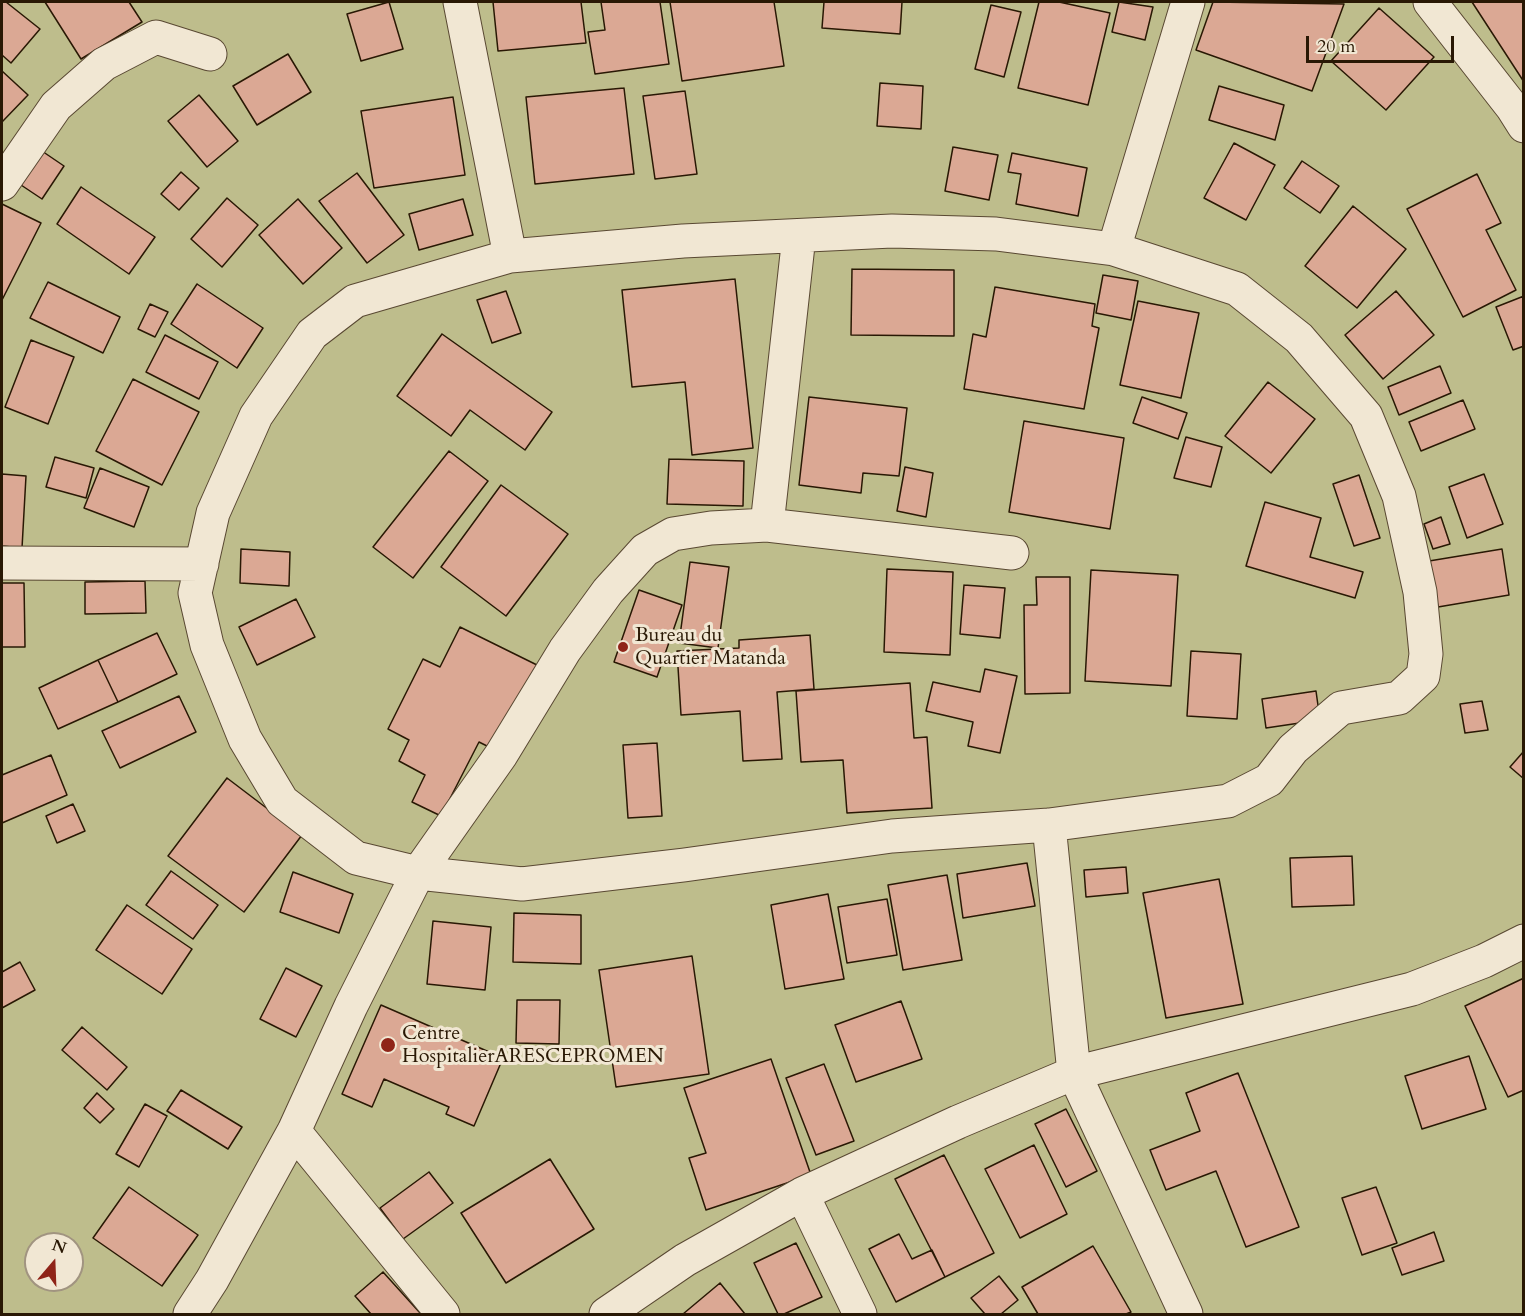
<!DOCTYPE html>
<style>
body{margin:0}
#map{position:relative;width:1525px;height:1316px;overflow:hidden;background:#eadabc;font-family:Cardo,serif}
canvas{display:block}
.frame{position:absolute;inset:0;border:3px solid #291804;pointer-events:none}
.north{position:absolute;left:24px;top:1232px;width:60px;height:60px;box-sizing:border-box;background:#f1e7d3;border:2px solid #a19480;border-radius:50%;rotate:19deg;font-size:16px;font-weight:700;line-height:24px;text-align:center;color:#291804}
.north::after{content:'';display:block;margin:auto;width:21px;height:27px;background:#8f2418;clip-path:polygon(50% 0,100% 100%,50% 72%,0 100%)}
.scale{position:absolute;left:1306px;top:36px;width:148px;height:27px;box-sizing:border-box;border:3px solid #291804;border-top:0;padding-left:8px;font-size:18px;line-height:21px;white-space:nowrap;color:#291804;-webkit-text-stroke:4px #f1e7d3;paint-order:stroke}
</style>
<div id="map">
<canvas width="1525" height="1316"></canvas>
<div class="frame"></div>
<div class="north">N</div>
<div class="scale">20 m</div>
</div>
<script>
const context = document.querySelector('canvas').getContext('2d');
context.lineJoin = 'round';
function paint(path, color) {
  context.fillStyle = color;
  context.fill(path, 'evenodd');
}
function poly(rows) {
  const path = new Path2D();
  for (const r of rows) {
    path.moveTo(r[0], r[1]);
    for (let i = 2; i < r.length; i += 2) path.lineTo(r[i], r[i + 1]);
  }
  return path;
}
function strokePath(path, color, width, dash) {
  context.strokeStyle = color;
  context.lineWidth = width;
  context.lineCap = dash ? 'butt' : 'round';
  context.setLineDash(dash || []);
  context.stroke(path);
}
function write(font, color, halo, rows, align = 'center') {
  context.font = font + ' Cardo,serif';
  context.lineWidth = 6;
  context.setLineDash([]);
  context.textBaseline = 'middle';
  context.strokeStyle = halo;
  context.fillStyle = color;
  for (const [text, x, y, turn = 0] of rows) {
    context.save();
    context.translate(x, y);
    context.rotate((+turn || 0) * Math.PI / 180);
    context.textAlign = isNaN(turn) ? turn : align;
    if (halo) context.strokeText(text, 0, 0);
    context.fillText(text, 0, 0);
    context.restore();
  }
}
const green = poly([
 [2,2,1523,2,1523,1314,2,1314],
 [36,1244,72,1244,72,1280,36,1280]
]);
const building = poly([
 [2,2,6,2,40,29,11,63,2,55,2,2],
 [45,2,129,2,142,22,81,59,45,2],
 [389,2,403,49,361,61,347,14,389,2],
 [493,2,581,2,586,43,498,51,493,2],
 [601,2,660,2,669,64,595,74,588,32,605,30,601,2],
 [670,2,774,2,784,66,682,81,670,2],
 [824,2,902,2,900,34,822,28,824,2],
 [1039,2,1059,2,1110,13,1088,105,1018,88,1039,2],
 [1119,2,1153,7,1145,40,1112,32,1119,2],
 [1213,2,1344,4,1312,91,1196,50,1213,2],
 [1472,2,1524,2,1524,82,1472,2],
 [991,5,1021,12,1004,77,975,69,991,5],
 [1379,8,1434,57,1386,110,1331,61,1379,8],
 [288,54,311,92,257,125,233,86,288,54],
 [2,71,28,95,2,122,2,71],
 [880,83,923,86,921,129,877,126,880,83],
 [1219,86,1284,105,1275,140,1209,120,1219,86],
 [624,88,634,174,535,184,526,97,624,88],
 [685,91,697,174,655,179,643,96,685,91],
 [199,95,238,141,207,167,168,121,199,95],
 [453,97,465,175,374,188,361,111,453,97],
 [1234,143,1275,165,1246,220,1204,198,1234,143],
 [36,147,64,166,42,199,15,181,36,147],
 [953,147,998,155,989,200,945,191,953,147],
 [1012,153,1087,168,1078,216,1016,204,1021,174,1008,172,1012,153],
 [1302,161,1339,186,1320,213,1284,188,1302,161],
 [181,172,199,188,179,210,161,194,181,172],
 [357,173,404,235,367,263,319,201,357,173],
 [1477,174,1501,223,1486,230,1516,290,1463,317,1407,209,1477,174],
 [81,187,155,237,129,274,57,224,81,187],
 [227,198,258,225,222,267,191,239,227,198],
 [298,199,342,248,303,284,259,235,298,199],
 [463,199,473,235,419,250,409,214,463,199],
 [2,204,41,223,2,300,2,204],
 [1353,206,1406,249,1357,308,1305,266,1353,206],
 [852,269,954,270,954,336,851,335,852,269],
 [1103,275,1138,281,1131,320,1096,313,1103,275],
 [735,279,753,448,692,455,685,382,632,387,622,290,735,279],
 [48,282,120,317,103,353,30,318,48,282],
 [197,284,263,328,237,368,171,324,197,284],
 [995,287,1095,304,1092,326,1099,328,1084,409,964,389,973,334,986,337,995,287],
 [506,291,521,333,492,343,477,300,506,291],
 [1396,291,1434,335,1383,379,1345,335,1396,291],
 [1524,296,1524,346,1513,350,1496,307,1524,296],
 [1138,301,1199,313,1181,398,1120,385,1138,301],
 [150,304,168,312,155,337,138,329,150,304],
 [442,334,552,412,525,450,470,410,451,436,397,396,442,334],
 [165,335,218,362,199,399,146,372,165,335],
 [31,340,74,357,48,424,5,407,31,340],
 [1440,366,1451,393,1399,415,1388,387,1440,366],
 [133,379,199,412,162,485,96,451,133,379],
 [1268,382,1315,419,1271,473,1225,436,1268,382],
 [809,397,907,408,899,476,863,473,861,493,799,485,809,397],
 [1142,397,1187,413,1178,439,1133,423,1142,397],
 [1463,400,1475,429,1421,451,1409,422,1463,400],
 [1024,421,1124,438,1110,529,1009,512,1024,421],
 [1186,437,1222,447,1211,487,1174,478,1186,437],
 [449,451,488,481,413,578,373,547,449,451],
 [55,457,94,468,86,498,46,487,55,457],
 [669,459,744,461,743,506,667,504,669,459],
 [905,467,933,473,926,517,897,511,905,467],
 [100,468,149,487,134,527,84,508,100,468],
 [2,474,26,476,22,548,2,546,2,474],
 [1484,474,1503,524,1467,538,1449,487,1484,474],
 [1359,475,1380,538,1354,546,1333,484,1359,475],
 [501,485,568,534,506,616,441,567,501,485],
 [1265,502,1321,518,1310,557,1363,572,1355,598,1246,566,1265,502],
 [1441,517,1450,544,1433,549,1424,524,1441,517],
 [241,549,290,552,289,586,240,583,241,549],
 [1502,549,1509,595,1438,607,1429,561,1502,549],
 [690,562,729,567,718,648,679,643,690,562],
 [887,569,953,572,950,655,884,652,887,569],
 [1091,570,1178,575,1171,686,1085,681,1091,570],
 [1036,577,1070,577,1070,693,1025,694,1024,605,1037,605,1036,577],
 [145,581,146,613,85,614,85,582,145,581],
 [2,583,24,583,25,647,2,647,2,583],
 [964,585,1005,588,1000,638,960,634,964,585],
 [639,590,682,605,657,677,614,662,639,590],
 [296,599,315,637,257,665,239,627,296,599],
 [460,627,539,666,497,751,479,742,441,816,412,802,425,775,399,761,409,740,388,729,423,659,440,667,460,627],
 [157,633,177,674,118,702,98,660,157,633],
 [810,635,814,689,777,692,782,759,743,761,740,711,681,715,677,651,739,648,739,640,810,635],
 [1191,651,1241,654,1237,719,1187,716,1191,651],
 [98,660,118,702,58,729,39,688,98,660],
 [985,669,1017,676,1000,753,968,746,973,722,926,711,933,682,980,692,985,669],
 [910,683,914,738,927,737,932,808,847,813,843,760,801,762,796,691,910,683],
 [1316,691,1320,720,1266,728,1262,699,1316,691],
 [179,696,196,732,120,768,102,731,179,696],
 [1482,701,1488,730,1465,733,1460,704,1482,701],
 [657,743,662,816,628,818,623,745,657,743],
 [1524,751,1524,779,1510,767,1524,751],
 [51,755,67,795,2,823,2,775,51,755],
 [227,778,302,835,244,912,168,856,227,778],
 [73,804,85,831,57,843,46,816,73,804],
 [1352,856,1354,905,1292,907,1290,858,1352,856],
 [1027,863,1035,906,963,918,957,874,1027,863],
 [1126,867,1128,893,1086,897,1084,870,1126,867],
 [171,871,218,905,193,939,146,905,171,871],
 [293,872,353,894,339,933,280,912,293,872],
 [947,875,962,960,903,970,888,885,947,875],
 [1219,879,1243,1004,1166,1018,1143,893,1219,879],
 [828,894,844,979,785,989,771,905,828,894],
 [887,899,897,955,847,963,838,907,887,899],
 [127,905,192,949,162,994,96,950,127,905],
 [514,913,581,915,581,964,513,962,514,913],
 [433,921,491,927,485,990,427,984,433,921],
 [692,956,709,1074,616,1087,599,970,692,956],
 [20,962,35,990,2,1008,2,972,20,962],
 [286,968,322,986,296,1037,260,1019,286,968],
 [1524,978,1524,1090,1508,1097,1465,1006,1524,978],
 [517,1000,560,1000,559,1044,516,1043,517,1000],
 [901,1001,922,1059,856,1082,835,1025,901,1001],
 [381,1005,503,1058,474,1126,446,1114,449,1107,384,1079,372,1107,342,1094,381,1005],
 [82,1027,127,1067,107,1090,62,1050,82,1027],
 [1469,1056,1486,1109,1422,1129,1405,1076,1469,1056],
 [771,1059,811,1175,706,1210,689,1158,706,1153,684,1088,771,1059],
 [824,1064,854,1141,816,1155,786,1078,824,1064],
 [1238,1073,1299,1227,1246,1247,1216,1171,1166,1190,1150,1150,1200,1131,1186,1093,1238,1073],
 [181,1090,242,1127,228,1149,167,1111,181,1090],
 [97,1093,114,1109,100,1123,84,1108,97,1093],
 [145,1104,167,1116,139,1167,116,1154,145,1104],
 [1066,1109,1097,1171,1066,1187,1035,1124,1066,1109],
 [1034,1145,1067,1214,1020,1238,985,1169,1034,1145],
 [944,1155,994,1253,945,1277,895,1179,944,1155],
 [550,1159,594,1229,506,1283,461,1213,550,1159],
 [429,1172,453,1203,403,1239,380,1208,429,1172],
 [129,1187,198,1235,162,1286,93,1238,129,1187],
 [1376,1187,1397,1243,1362,1255,1342,1198,1376,1187],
 [1434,1232,1444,1261,1402,1275,1392,1248,1434,1232],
 [899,1234,912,1259,932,1250,945,1277,896,1302,869,1249,899,1234],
 [796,1243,822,1297,784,1314,778,1314,754,1263,796,1243],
 [1093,1246,1131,1312,1126,1314,1038,1314,1022,1287,1093,1246],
 [383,1272,421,1314,371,1314,355,1296,383,1272],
 [999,1276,1018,1300,1001,1314,985,1314,971,1298,999,1276],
 [720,1283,745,1314,683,1314,720,1283]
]);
const minor = poly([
 [460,2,510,256],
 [1430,2,1512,107,1524,126],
 [2,184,56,106,104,64,156,37,210,54],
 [892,231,996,234,1114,249,1237,289,1299,338,1366,416,1399,496,1420,592,1426,654,1423,676,1399,698,1341,708,1293,749,1269,780,1228,801,1049,825,892,836,684,865,522,884,418,873,356,858,282,801,245,739,207,645,195,593,213,513,256,416,312,334,355,301,510,256,683,241,892,231],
 [1114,249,1188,2],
 [767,525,799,236],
 [2,563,202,564],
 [1049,825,1074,1073,1186,1314],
 [294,1131,443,1314],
 [802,1194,860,1314],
 [190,1314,212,1280,294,1131,351,1006,418,873,501,755,565,650,608,591,645,550,673,534,711,528,767,525,1012,553],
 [606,1314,685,1260,802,1194,958,1122,1074,1073,1412,989,1484,961,1524,941]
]);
const markers = [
 [623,647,6,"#8f2418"],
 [388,1045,8,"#8f2418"]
];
const poiNames = [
 ["Bureau du",635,636],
 ["Quartier Matanda",635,659],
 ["Centre",402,1034],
 ["HospitalierARESCEPROMEN",402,1057]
];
paint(green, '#bebd8c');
paint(building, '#dba894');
strokePath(building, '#291804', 1.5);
strokePath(minor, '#594832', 35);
strokePath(minor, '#f1e7d3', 33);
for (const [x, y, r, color] of markers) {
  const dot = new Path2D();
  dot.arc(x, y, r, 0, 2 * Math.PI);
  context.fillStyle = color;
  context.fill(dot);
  strokePath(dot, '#f1e7d3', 2);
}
write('20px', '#291804', '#f1e7d3', poiNames, 'left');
</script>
